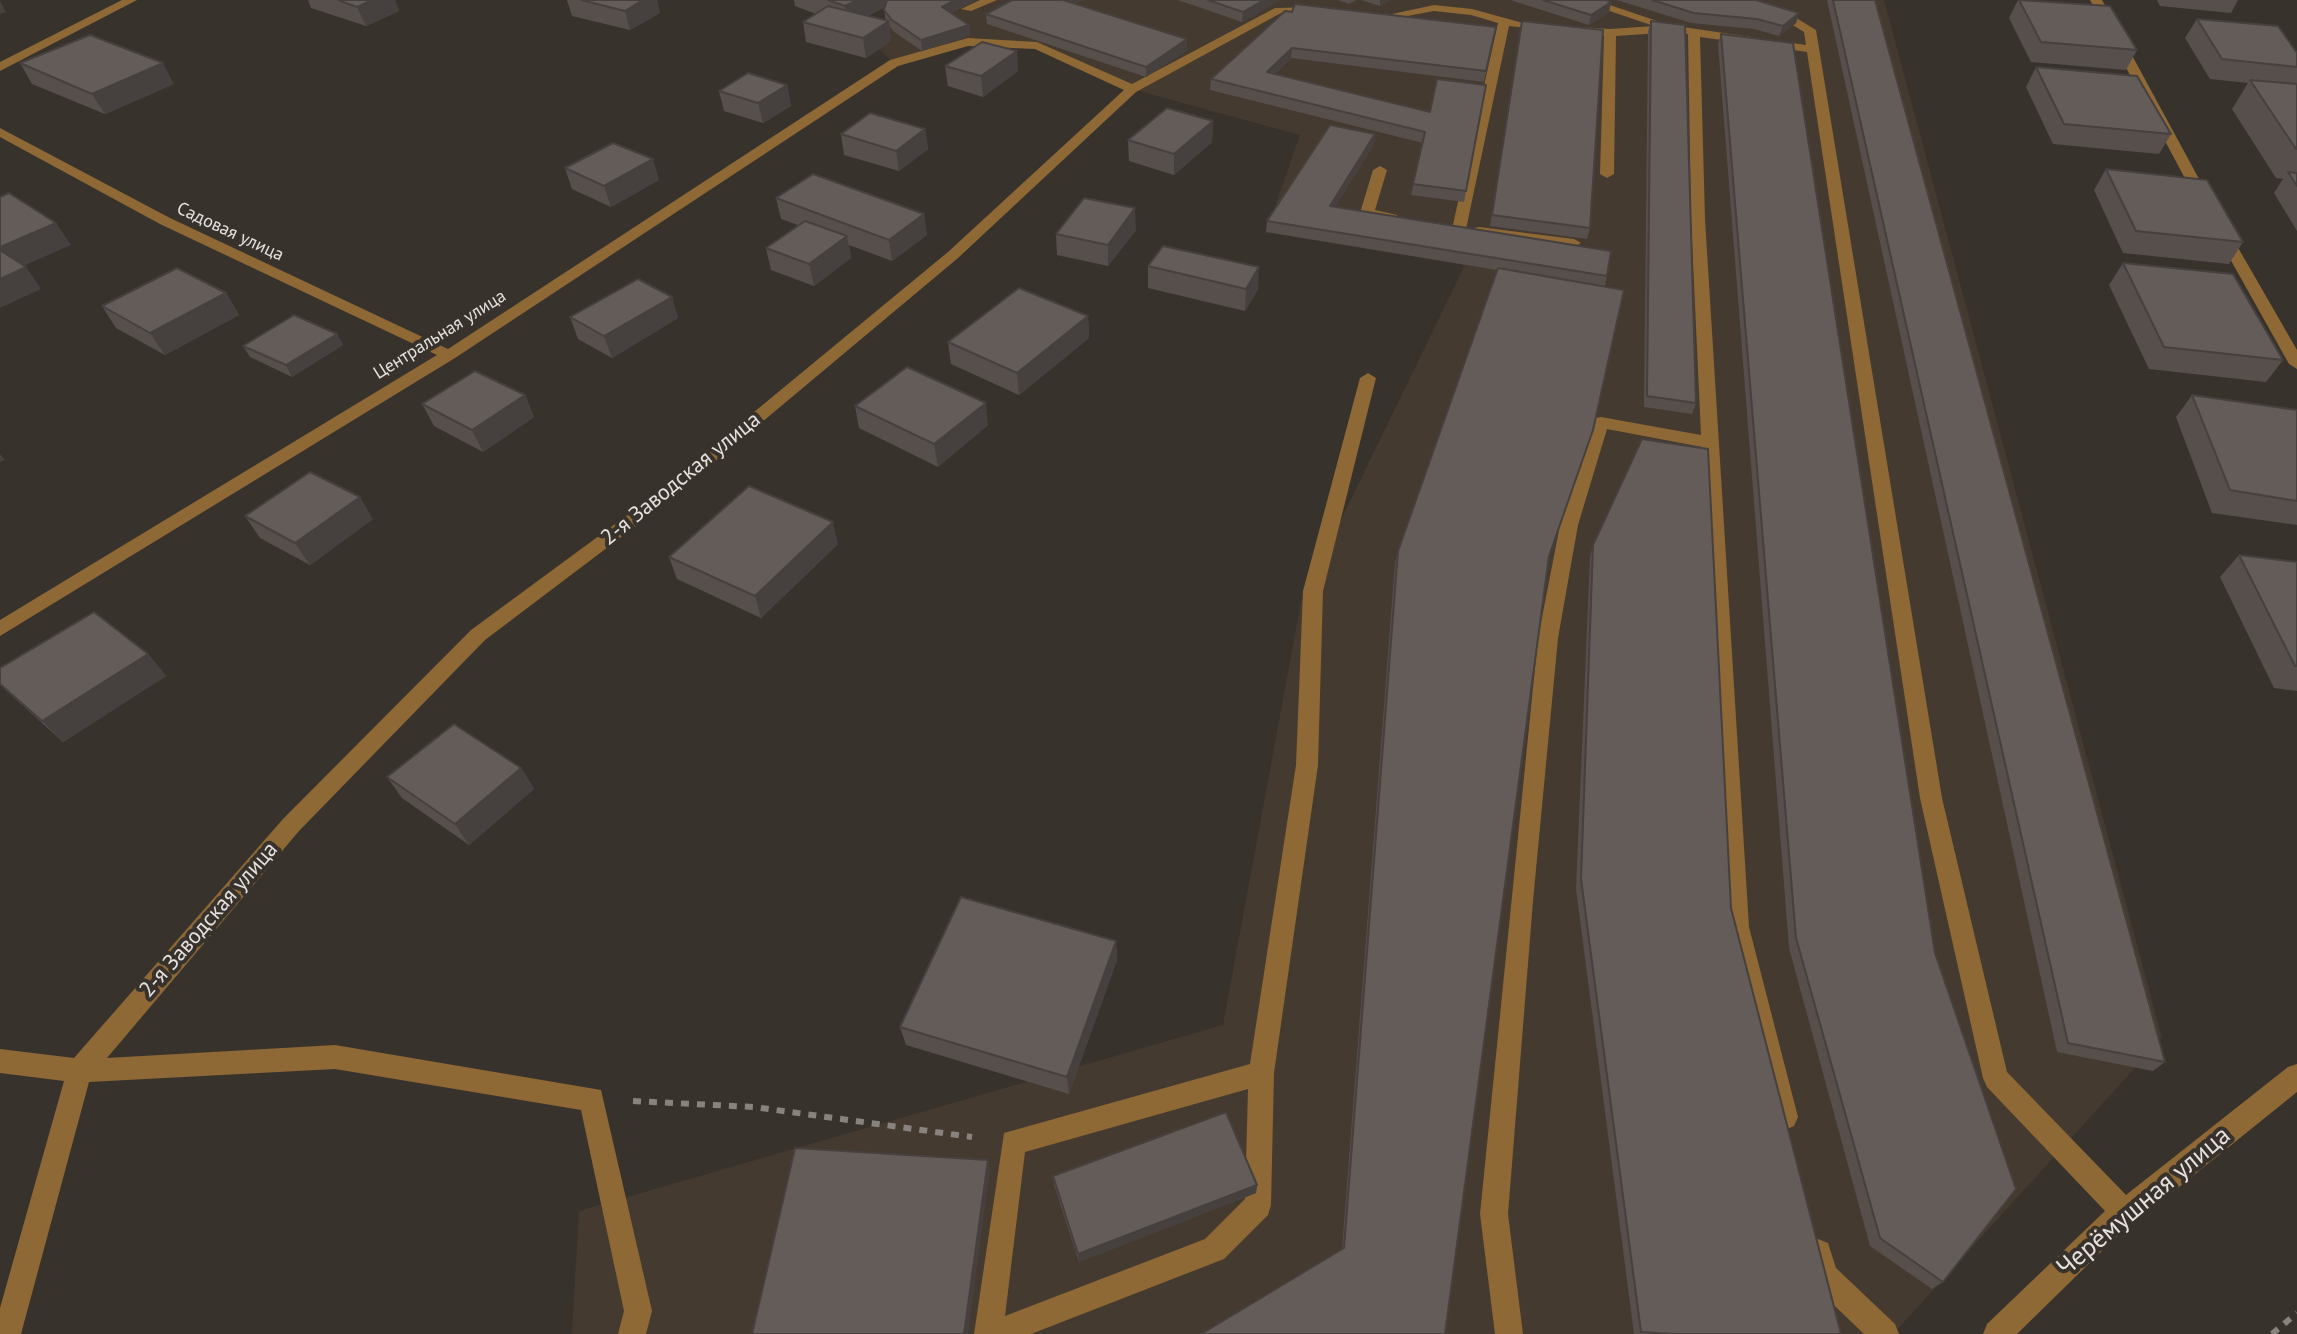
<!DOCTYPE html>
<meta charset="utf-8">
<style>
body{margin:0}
canvas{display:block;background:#38322c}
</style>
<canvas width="2297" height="1334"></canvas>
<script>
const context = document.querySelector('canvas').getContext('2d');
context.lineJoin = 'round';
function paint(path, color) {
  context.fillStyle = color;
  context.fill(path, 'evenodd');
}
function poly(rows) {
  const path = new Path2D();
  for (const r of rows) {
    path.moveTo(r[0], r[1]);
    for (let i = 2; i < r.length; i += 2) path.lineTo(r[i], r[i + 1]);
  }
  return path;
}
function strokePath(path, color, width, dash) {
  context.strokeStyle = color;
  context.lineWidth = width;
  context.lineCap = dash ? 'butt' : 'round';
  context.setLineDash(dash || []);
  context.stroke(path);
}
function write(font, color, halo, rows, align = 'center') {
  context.font = font + ' "PT Sans",sans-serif';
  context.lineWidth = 8;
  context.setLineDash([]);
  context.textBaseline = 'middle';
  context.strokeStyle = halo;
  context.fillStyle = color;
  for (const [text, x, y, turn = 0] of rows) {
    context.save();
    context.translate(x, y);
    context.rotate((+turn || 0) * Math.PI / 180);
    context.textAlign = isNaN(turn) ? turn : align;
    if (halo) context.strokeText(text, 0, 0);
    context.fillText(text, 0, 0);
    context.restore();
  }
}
const built = poly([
 [901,0,1884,0,2162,1038,1893,1334,572,1334,579,1211,1223,1025,1301,602,1465,265,1266,232,1300,135,1132,89,1037,46,968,42,894,63,872,43,892,6]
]);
const path = poly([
 [633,1101,754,1107,972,1137],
 [2272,1334,2297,1313]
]);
const minor = poly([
 [122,0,137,0,0,71,0,62,122,0],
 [980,0,997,0,971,11,961,9,980,0],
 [1577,0,1595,0,1669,25,1806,45,1804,32,1775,14,1736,0,1754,0,1783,10,1816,30,1942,798,2007,1072,2126,1195,2288,1067,2297,1064,2297,1092,2112,1241,2017,1334,1983,1334,1987,1324,2105,1211,1987,1087,1983,1078,1920,798,1807,52,1700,37,1705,219,1749,927,1798,1117,1794,1126,1785,1130,1776,1126,1772,1117,1725,927,1702,447,1607,429,1578,525,1558,638,1533,901,1508,1214,1523,1334,1495,1334,1480,1214,1538,638,1560,525,1595,418,1601,417,1701,435,1691,219,1688,34,1675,32,1616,36,1614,174,1607,178,1600,174,1604,36,1509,26,1466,229,1459,233,1452,229,1498,23,1471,15,1434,11,1375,22,1369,19,1434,5,1472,9,1523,23,1610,29,1654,26,1577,0],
 [2090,0,2102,0,2211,201,2209,204,2197,201,2090,0],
 [1320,7,1326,10,1324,12,1281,13,1136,92,958,258,657,510,485,640,299,831,107,1058,335,1045,601,1090,652,1311,646,1334,618,1334,624,1311,581,1110,335,1069,89,1082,21,1334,0,1334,0,1308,64,1081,0,1073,0,1049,74,1058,283,819,471,630,645,502,948,252,1124,90,1035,49,968,46,898,66,455,358,0,636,0,620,437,355,160,224,0,137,0,128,170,218,448,349,890,60,968,38,1037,42,1132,84,1275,8,1320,7],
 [1380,166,1387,170,1375,210,1397,215,1397,221,1367,217,1360,213,1373,170,1380,166],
 [1479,227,1574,239,1581,243,1574,247,1474,234,1474,228,1479,227],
 [2222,228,2229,232,2297,350,2297,369,2289,364,2215,232,2222,228],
 [1368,373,1376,378,1323,591,1318,765,1274,1073,1271,1205,1268,1215,1224,1259,1031,1334,974,1334,1004,1133,1250,1064,1296,765,1303,591,1360,378,1368,373],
 [1248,1089,1245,1199,1205,1239,1005,1316,1025,1152,1248,1089],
 [1818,1239,1828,1243,1836,1268,1895,1324,1899,1334,1864,1334,1814,1286,1804,1253,1808,1243,1818,1239]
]);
const wall = poly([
 [308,0,395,0,399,11,366,26,311,8],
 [567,0,657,0,660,13,630,30,572,16],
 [794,0,975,0,951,13,969,25,970,35,922,51,893,31,889,25,891,41,866,58,806,42,803,22,816,14,795,6],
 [885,7,884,10,886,21,867,16],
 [1012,0,1085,0,1074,3,1187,39,1187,50,1146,77,987,24,986,14],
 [1178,0,1280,0,1242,22],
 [1338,0,1356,0,1349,4],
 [1361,0,1390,0,1380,6],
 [1510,0,1606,0,1611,2,1609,12,1589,25],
 [1617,0,1756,0,1799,13,1796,23,1779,36,1754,29,1691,23],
 [1827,0,1875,0,2165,1062,2153,1071,2057,1052],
 [2018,0,2034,0,2137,50,2126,70,2031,62,2009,18],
 [2157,0,2238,0,2231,13,2160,6],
 [1292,12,1496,27,1484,82,1291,58,1275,74,1430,112,1486,85,1464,202,1411,195,1423,143,1210,90,1211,79],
 [2197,19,2297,67,2297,231,2274,193,2283,179,2276,178,2232,109,2248,83,2210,79,2185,38],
 [1651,21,1696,403,1692,414,1644,407,1648,31],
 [1520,31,1590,228,1587,239,1490,226],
 [1721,34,1935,953,1943,1282,1932,1289,1870,1246,1789,948,1718,44],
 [20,63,174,84,105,114,32,84],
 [945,66,1018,71,983,97,948,86],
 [2036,67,2171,134,2159,154,2053,144,2026,87],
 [787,85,791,106,763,123,724,111,719,91],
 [1213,121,1212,142,1174,175,1129,161,1128,140],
 [925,129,928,149,899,171,844,155,841,134],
 [1375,134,1374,144,1335,207,1607,276,1549,558,1445,1334,1342,1249,1395,563,1398,551,1497,270,1266,232,1267,221],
 [565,168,659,180,611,207,572,189],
 [2106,169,2243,242,2229,264,2123,253,2094,190],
 [776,198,924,214,927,235,892,261,849,245,851,258,814,286,771,270,766,248,798,225,781,219],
 [1136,230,1108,266,1057,255,1056,234],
 [2123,263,2283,360,2266,382,2149,369,2109,285],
 [1148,266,1258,289,1245,311,1148,288],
 [226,293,239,315,165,355,116,328,102,306],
 [672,297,678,318,612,358,578,339,570,317],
 [1088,316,1089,338,1019,395,951,364,948,342],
 [337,334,343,345,292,377,250,357,243,346],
 [525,395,534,417,483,452,434,426,422,404],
 [2192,395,2297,410,2297,525,2212,513,2176,417],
 [855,406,988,425,938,467,859,428],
 [245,516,373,519,310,565,260,538],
 [838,544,761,618,677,579,669,557],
 [1593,545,1731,908,1841,1334,1634,1334,1576,889,1590,557],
 [2239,555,2297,562,2297,691,2274,688,2220,577],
 [148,654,166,676,63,742,0,685,0,668],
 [521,768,534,789,469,845,402,798,387,777],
 [1116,941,1117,960,1069,1094,906,1045,900,1027],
 [1053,1176,1257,1185,1256,1193,1079,1262,1054,1185]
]);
const shadedWall = poly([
 [372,0,395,0,399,11,366,26,357,7],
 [643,0,657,0,660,13,630,30,625,11],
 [857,0,898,0,848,25,845,6],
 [955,0,975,0,943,17,942,7],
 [1057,0,1085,0,1058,8],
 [1264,0,1280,0,1242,22,1243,12],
 [1380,0,1390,0,1380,6],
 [0,1,6,12,0,14],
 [1611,2,1609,12,1589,25,1591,15],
 [1799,13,1796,23,1779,36,1783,26],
 [889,21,891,41,866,58,863,38],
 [969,25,970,35,922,51,921,40],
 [1187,39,1187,50,1146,77,1146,67],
 [1292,48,1291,58,1266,83,1267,72],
 [1017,51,1018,71,983,97,981,76],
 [163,63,174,84,105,114,92,94],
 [787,85,791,106,763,123,758,103],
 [1213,121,1212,142,1174,175,1174,154],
 [925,129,928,149,899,171,896,151],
 [1375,134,1374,144,1329,217,1330,206],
 [653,159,659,180,611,207,604,186],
 [1135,208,1136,230,1108,266,1108,245],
 [924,214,927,235,892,261,889,240],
 [56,223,71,245,14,270,0,251,0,247],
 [847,236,851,258,814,286,809,264],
 [26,267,41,289,0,308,0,279],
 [1259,267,1258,289,1245,311,1246,289],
 [226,293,239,315,165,355,150,333],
 [672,297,678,318,612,358,604,336],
 [1088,316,1089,338,1019,395,1017,373],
 [337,334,343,345,292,377,286,365],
 [525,395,534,417,483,452,472,430],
 [986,403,988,425,938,467,934,444],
 [0,454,5,460,0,462],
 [360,497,373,519,310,565,295,543],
 [833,522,838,544,761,618,755,596],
 [148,654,166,676,63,742,42,721],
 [521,768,534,789,469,845,455,824],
 [1116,941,1117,960,1069,1094,1067,1077],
 [988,1160,990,1169,968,1334,964,1334],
 [1257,1185,1256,1193,1079,1262,1078,1254]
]);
const building = poly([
 [338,0,372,0,357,7,338,0],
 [581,0,643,0,625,11,581,0],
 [828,0,857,0,845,6,828,0],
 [887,0,955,0,942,7,969,25,921,40,892,20,884,10,887,0],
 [1012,0,1063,0,1187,39,1146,67,986,14,1012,0],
 [1208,0,1264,0,1243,12,1208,0],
 [1543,0,1606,0,1611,2,1591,15,1543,0],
 [1652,0,1756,0,1799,13,1783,26,1757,19,1694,13,1652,0],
 [1833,0,1875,0,2165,1062,2068,1043,1833,0],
 [2019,0,2110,6,2137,50,2041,42,2019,0],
 [1295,4,1496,27,1486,71,1292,48,1267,72,1430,112,1437,79,1486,85,1466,191,1413,184,1425,132,1211,79,1285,11,1292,12,1295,4],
 [828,6,889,21,863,38,803,22,828,6],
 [2197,19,2278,26,2297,53,2297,67,2222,59,2197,19],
 [1522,21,1603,30,1590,228,1492,215,1522,21],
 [1651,21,1685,25,1696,403,1647,396,1651,21],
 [1721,34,1793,43,1935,953,2016,1189,1943,1282,1880,1238,1796,938,1721,34],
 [90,35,163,63,92,94,20,63,90,35],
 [982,42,1017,51,981,76,945,66,982,42],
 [2036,67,2137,76,2171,134,2064,124,2036,67],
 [748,73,787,85,758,103,719,91,748,73],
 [2250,80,2297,84,2297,149,2296,149,2250,80],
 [1167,108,1213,121,1174,154,1128,140,1167,108],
 [870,113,925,129,896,151,841,134,870,113],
 [1330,125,1375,134,1330,206,1611,251,1607,276,1267,221,1330,125],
 [613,143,653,159,604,186,565,168,613,143],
 [2106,169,2207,180,2243,242,2136,231,2106,169],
 [2288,172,2297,173,2297,186,2288,172],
 [813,174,924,214,889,240,776,198,813,174],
 [9,193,56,223,0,247,0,197,9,193],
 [1084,198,1135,208,1108,245,1056,234,1084,198],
 [805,221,847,236,809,264,766,248,805,221],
 [1163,246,1259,267,1246,289,1148,266,1163,246],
 [0,250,26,267,0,279,0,250],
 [2123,263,2233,274,2283,360,2164,347,2123,263],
 [177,268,226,293,150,333,102,306,177,268],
 [1498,268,1624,290,1593,430,1549,556,1445,1334,1201,1334,1344,1248,1398,551,1498,268],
 [638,279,672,297,604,336,570,317,638,279],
 [1019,288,1088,316,1017,373,948,342,1019,288],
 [294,315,337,334,286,365,243,346,294,315],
 [907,367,986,403,934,444,855,406,907,367],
 [475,371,525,395,472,430,422,404,475,371],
 [2192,395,2297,410,2297,501,2230,490,2192,395],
 [1642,439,1708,449,1731,908,1841,1334,1673,1334,1641,1332,1581,879,1593,545,1642,439],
 [310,472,360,497,295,543,245,516,310,472],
 [749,486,833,522,755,596,669,557,749,486],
 [2239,555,2297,562,2297,666,2295,666,2239,555],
 [94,612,148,654,42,721,0,684,0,668,94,612],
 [454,724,521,768,455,824,387,777,454,724],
 [961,897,1116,941,1067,1077,900,1027,961,897],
 [1226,1112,1257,1185,1078,1254,1053,1176,1226,1112],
 [795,1148,988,1160,964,1334,752,1334,795,1148]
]);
const farStreetnames = [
 ["Садовая улица",230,232,25],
 ["Центральная улица",440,335,-32]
];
const streetNames = [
 ["2-я Заводская улица",681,479,-39],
 ["2-я Заводская улица",209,920,-49]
];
const nearStreetnames = [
 ["Черёмушная улица",2144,1202,-40]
];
paint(built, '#453a30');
strokePath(path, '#88837f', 6, [8, 8]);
paint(minor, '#8e6835');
paint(wall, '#564f4c');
paint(shadedWall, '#46403e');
paint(building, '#645c58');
strokePath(building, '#46403e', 2);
write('18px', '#e5e1de', '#38322c', farStreetnames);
write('22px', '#e5e1de', '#38322c', streetNames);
write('26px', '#e5e1de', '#38322c', nearStreetnames);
</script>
